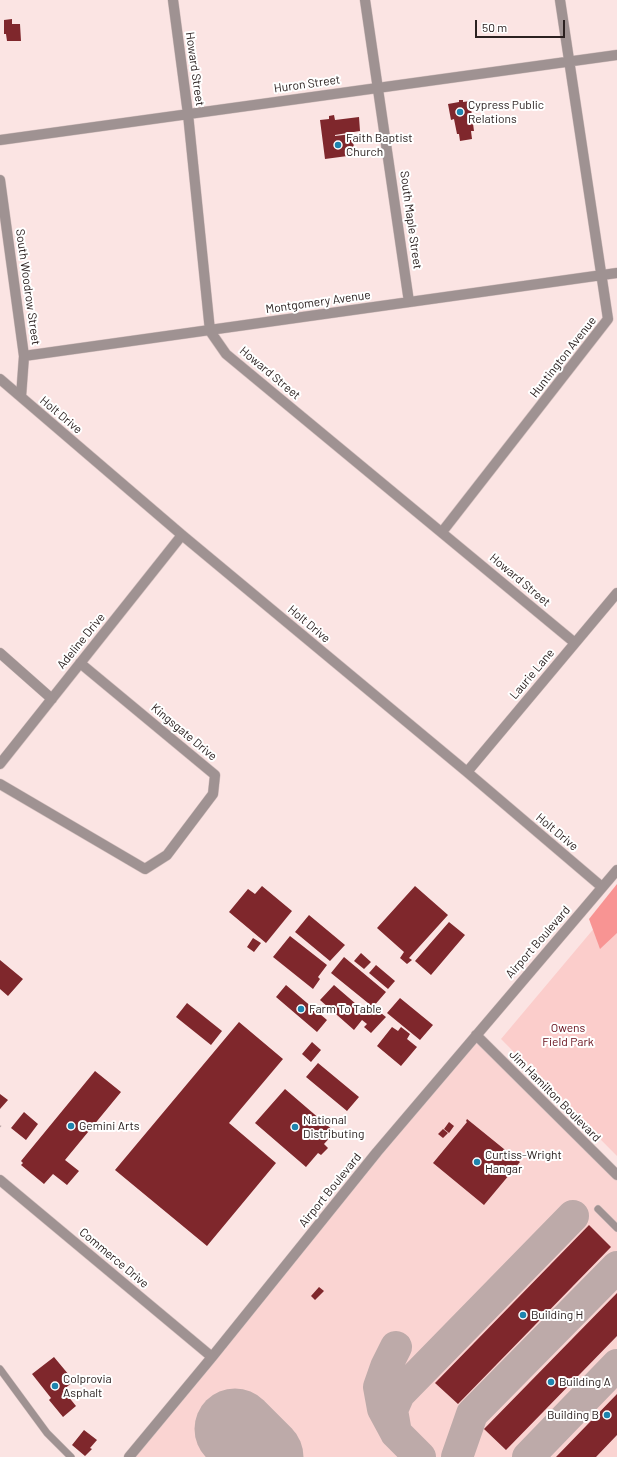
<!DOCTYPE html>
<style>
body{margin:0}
#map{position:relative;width:617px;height:1457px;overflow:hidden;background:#fbe4e3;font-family:Barlow,sans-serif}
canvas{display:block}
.scale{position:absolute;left:475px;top:20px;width:90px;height:18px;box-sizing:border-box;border:2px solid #2b2120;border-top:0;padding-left:5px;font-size:12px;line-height:14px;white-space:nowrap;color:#2b2120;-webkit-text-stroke:3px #fff;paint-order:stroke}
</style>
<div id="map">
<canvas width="617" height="1457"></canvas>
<div class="scale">50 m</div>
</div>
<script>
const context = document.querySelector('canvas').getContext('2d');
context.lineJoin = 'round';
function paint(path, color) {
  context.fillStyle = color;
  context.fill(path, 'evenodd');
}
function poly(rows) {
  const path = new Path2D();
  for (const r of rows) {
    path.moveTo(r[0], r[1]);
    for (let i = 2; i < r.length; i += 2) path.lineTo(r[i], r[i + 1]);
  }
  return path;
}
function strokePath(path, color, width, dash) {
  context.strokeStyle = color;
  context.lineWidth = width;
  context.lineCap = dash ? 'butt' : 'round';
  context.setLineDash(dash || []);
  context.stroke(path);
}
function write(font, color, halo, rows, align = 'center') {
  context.font = font + ' Barlow,sans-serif';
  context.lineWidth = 4;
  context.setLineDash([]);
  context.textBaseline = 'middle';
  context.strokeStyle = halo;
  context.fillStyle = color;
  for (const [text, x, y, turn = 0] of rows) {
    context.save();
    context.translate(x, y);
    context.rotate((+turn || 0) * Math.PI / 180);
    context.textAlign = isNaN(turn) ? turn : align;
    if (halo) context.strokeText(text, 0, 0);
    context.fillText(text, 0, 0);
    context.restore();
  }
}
const built = poly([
 [476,1035,617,1175,617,1457,129,1457]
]);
const green = poly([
 [617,901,617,1156,501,1039]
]);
const forest = poly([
 [617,884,617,933,600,949,589,919]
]);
const taxiway = poly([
 [396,1347,386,1367,379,1387,383,1409,396,1433,420,1457],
 [396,1433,392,1410,399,1394,573,1216],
 [457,1457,472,1414,617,1267],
 [528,1457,617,1365]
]);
const runway = poly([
 [235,1429,263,1457]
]);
const building = poly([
 [12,19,12,24,20,24,21,41,7,41,6,34,4,34,4,20],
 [459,100,463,100,463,102,470,101,474,131,471,131,472,139,460,141,459,134,457,134,454,119,451,120,448,104,459,102],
 [334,115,335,120,359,117,360,131,335,135,335,136,352,134,355,155,325,159,320,120,329,119,329,116],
 [262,886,292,911,266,943,229,912,248,889,255,894],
 [415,886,448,915,409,958,412,960,407,964,400,958,404,952,377,928],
 [309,915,345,945,330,961,295,932],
 [449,922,465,935,431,975,415,961],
 [290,936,327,965,318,977,320,979,313,989,273,957],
 [253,938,261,943,254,952,247,947],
 [361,953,371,962,364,969,354,961],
 [344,957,386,992,373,1007,331,973],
 [0,960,23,979,8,996,0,989],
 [376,965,395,981,388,989,369,973],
 [286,985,327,1020,317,1032,276,997],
 [334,985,363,1010,366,1007,374,1013,377,1010,386,1017,371,1033,364,1027,367,1024,362,1020,354,1030,320,1000],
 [400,998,433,1025,420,1040,387,1013],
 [187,1003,222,1031,211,1045,176,1017],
 [239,1022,283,1059,229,1123,276,1163,207,1246,115,1170],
 [392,1027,398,1031,401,1027,410,1034,407,1039,417,1047,401,1066,377,1046],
 [312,1042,321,1050,311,1062,302,1054],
 [318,1063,359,1097,347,1111,306,1077],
 [95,1071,121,1092,65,1160,79,1171,67,1185,53,1174,44,1184,21,1165,23,1163,21,1161],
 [285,1089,335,1132,324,1144,328,1148,321,1155,318,1153,306,1167,255,1123],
 [0,1094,8,1100,0,1109],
 [24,1112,38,1124,26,1140,11,1128],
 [467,1119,520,1162,484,1205,433,1163,467,1122,466,1121],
 [449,1122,454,1126,449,1133,444,1129],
 [443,1129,448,1133,443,1138,438,1134],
 [589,1225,611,1247,458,1404,435,1383],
 [319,1287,324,1291,315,1300,311,1296],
 [617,1293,617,1336,506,1450,484,1429],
 [54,1357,74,1381,63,1390,76,1406,63,1417,49,1400,51,1398,32,1374],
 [617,1394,617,1435,596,1457,556,1457],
 [84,1430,97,1440,90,1448,92,1449,85,1456,72,1445]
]);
const path = poly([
 [0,1126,2,1128]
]);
const lane = poly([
 [598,1209,617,1228],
 [0,1369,47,1433,71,1457]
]);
const street = poly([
 [173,0,188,114,210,331,226,354,575,643],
 [365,0,409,302],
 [0,140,617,55],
 [0,180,24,356,21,397],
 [24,356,617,273],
 [0,379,182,535,467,772,602,887],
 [442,532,608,319,560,0],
 [0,653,52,699],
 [0,764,182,535],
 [467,772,617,593],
 [0,784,145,869,167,855,213,794,215,775,80,663],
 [476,1035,617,1175],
 [0,1180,212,1357],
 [129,1457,212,1357,377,1152,617,870]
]);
const markers = [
 [460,112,4,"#1e84ae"],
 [338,145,4,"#1e84ae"],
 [301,1009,4,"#1e84ae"],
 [71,1126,4,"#1e84ae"],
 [295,1127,4,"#1e84ae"],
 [477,1162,4,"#1e84ae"],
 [523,1315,4,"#1e84ae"],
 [551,1382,4,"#1e84ae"],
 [55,1386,4,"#1e84ae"],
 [607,1415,4,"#1e84ae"]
];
const streetNames = [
 ["Howard Street",195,69,82],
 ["Huron Street",307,84,-8],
 ["South Maple Street",411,220,82],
 ["South Woodrow Street",28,287,82],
 ["Montgomery Avenue",318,302,-8],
 ["Huntington Avenue",563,357,-52],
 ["Howard Street",270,373,40],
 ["Holt Drive",61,415,40],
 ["Howard Street",520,580,40],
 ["Holt Drive",309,624,40],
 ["Adeline Drive",81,641,-51],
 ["Laurie Lane",532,674,-50],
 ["Kingsgate Drive",184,732,40],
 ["Holt Drive",557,832,40],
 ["Airport Boulevard",538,942,-49],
 ["Jim Hamilton Boulevard",555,1096,45],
 ["Airport Boulevard",330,1190,-51],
 ["Commerce Drive",114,1258,40]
];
const poiNames = [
 ["Cypress Public",468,105],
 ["Relations",468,119],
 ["Faith Baptist",346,138],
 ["Church",346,152],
 ["Farm To Table",309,1009],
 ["National",303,1120],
 ["Distributing",303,1134],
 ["Gemini Arts",79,1126],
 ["Curtiss-Wright",485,1155],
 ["Hangar",485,1169],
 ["Building H",531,1315],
 ["Colprovia",63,1379],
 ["Asphalt",63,1393],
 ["Building A",559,1382],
 ["Building B",599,1415,"right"]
];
const parkNames = [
 ["Owens",568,1028],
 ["Field Park",568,1042]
];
paint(built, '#fad4d2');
paint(green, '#fbcdcb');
paint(forest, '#f89493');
strokePath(taxiway, '#bdaaa9', 32);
strokePath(runway, '#bdaaa9', 81);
paint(building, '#7f272c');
strokePath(lane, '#d6c1c0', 8);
strokePath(street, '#d6c1c0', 11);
strokePath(path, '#b3a1a0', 2, [1, 3]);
strokePath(lane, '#9f9292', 7);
strokePath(street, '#9f9292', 10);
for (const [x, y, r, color] of markers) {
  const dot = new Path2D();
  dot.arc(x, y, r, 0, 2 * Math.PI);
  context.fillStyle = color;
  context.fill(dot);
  strokePath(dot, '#fff', 1.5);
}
write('12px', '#2b2120', '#fff', streetNames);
write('12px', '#2b2120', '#fff', poiNames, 'left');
write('12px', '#640a16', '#fff', parkNames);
</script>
